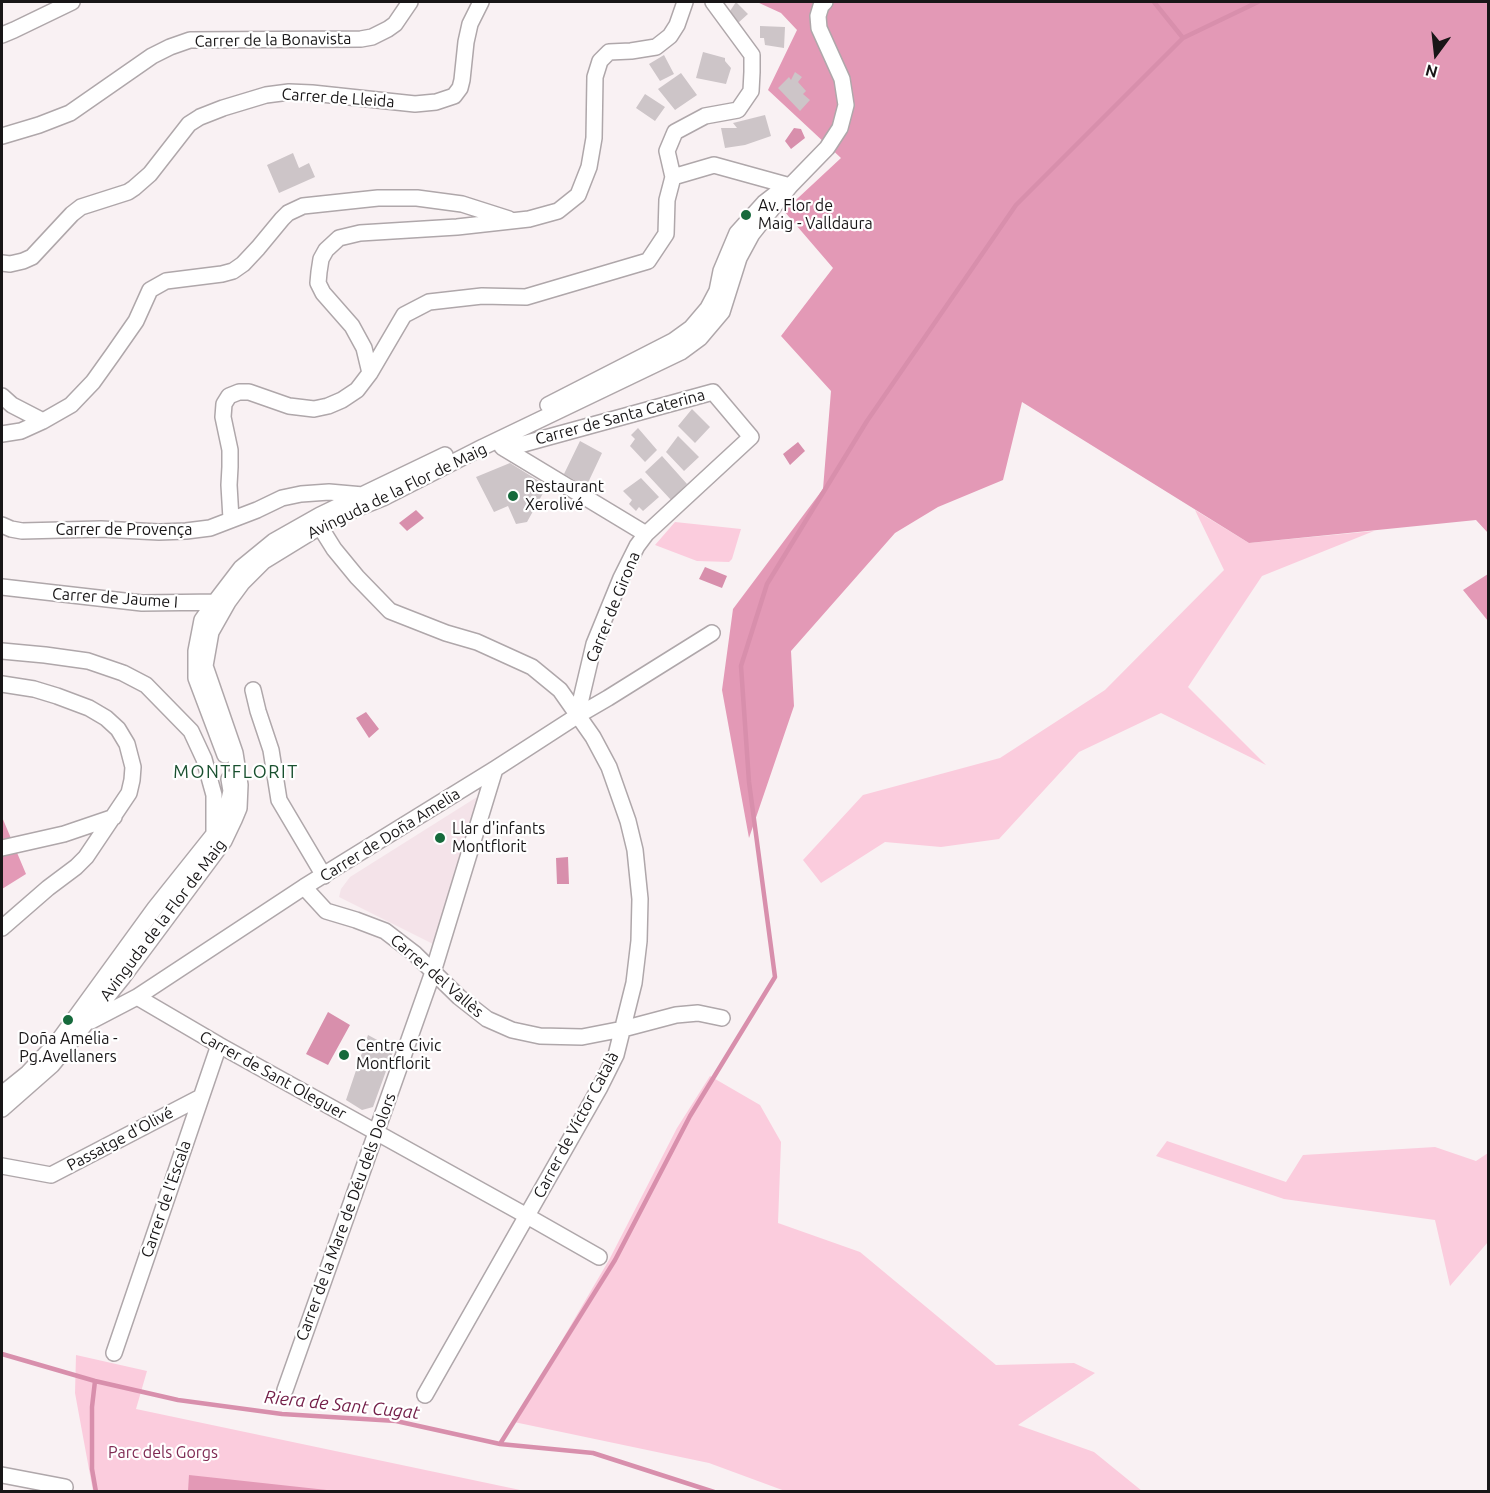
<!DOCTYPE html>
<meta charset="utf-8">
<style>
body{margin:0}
#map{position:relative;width:1490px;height:1493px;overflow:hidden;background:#f9f1f3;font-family:Ubuntu,sans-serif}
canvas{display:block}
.frame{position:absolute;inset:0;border:3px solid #181617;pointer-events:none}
.north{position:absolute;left:1406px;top:24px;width:60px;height:60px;-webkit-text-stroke:4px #fff;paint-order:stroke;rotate:195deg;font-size:16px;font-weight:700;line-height:24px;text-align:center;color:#181617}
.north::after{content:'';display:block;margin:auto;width:21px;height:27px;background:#181617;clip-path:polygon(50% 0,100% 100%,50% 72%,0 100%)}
</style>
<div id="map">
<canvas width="1490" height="1493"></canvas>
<div class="frame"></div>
<div class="north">N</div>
</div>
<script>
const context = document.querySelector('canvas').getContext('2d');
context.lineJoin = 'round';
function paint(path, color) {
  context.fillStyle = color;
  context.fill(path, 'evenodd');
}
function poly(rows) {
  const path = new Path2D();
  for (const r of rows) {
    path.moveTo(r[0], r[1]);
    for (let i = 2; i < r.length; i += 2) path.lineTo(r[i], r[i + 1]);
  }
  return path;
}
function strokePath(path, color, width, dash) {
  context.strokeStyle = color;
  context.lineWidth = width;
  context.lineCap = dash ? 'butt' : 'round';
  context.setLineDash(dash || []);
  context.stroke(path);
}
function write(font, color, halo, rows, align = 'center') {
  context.font = font + ' Ubuntu,sans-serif';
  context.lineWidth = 4.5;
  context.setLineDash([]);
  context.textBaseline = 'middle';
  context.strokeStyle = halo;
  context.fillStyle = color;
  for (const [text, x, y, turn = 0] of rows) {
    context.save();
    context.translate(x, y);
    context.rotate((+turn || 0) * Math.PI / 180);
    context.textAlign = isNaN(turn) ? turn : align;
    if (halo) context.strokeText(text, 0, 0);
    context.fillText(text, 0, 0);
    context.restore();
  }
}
const built = poly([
 [477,797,481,799,433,944,339,897,341,889,350,877]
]);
const green = poly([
 [1195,510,1249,543,1374,531,1262,576,1188,687,1266,765,1161,713,1079,752,999,839,941,847,885,842,821,883,803,860,863,795,1000,758,1105,690,1224,570],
 [675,522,741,529,732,559,729,562,697,561,655,545],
 [710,1076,760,1105,781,1142,778,1223,860,1252,996,1365,1074,1363,1095,1373,1018,1425,1094,1452,1142,1491,785,1491,709,1463,514,1422,609,1260,677,1128],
 [1167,1141,1286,1182,1303,1155,1435,1147,1476,1161,1488,1153,1488,1242,1450,1286,1435,1220,1284,1199,1156,1156],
 [76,1355,147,1371,136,1409,525,1491,93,1491,75,1393]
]);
const forest = poly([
 [757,2,1488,2,1488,533,1476,520,1249,543,1022,402,1003,480,938,507,895,533,791,651,794,706,749,838,722,690,733,609,823,489,831,391,781,336,833,268,784,211,841,158,768,90,797,30,781,13],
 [1488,574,1488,621,1463,590],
 [2,817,26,874,2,889],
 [189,1475,336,1491,188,1491]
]);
const water = poly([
 [794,128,801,129,805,138,791,149,785,141],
 [798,442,805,451,790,465,783,454],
 [416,510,424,518,407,531,399,523],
 [705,567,727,576,722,588,699,579],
 [366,712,379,729,369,738,356,718],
 [568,857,569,884,557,884,556,858],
 [328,1012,350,1025,328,1065,306,1054]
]);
const stream = poly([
 [1154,2,1183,38],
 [2,1354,95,1381,178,1400,282,1414,396,1421,500,1444,593,1453,714,1492],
 [95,1381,92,1407,92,1469,96,1492],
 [500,1444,615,1260,690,1116,775,977,749,782,741,666,767,584,867,421,1016,205,1183,38,1258,2]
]);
const building = poly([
 [736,2,748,14,738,23,730,11],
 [760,26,785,27,784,48,765,45,764,38,760,38],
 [703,52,725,58,725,61,731,68,726,84,696,78],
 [664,55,674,74,660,81,649,64],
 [795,72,802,77,798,82,806,91,803,94,810,100,800,111,778,88,789,77,791,80],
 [681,73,697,95,675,110,658,89],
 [645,94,665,107,655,121,636,108],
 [765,115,771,136,745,145,725,148,721,128,737,128,733,123],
 [293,153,299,168,309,163,315,177,279,193,267,165],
 [692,409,710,427,695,443,678,426],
 [638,428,657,450,645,462,630,446,635,439,631,435],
 [678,436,699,457,684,471,666,452],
 [580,441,602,453,586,487,564,474],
 [662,456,687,484,671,500,645,472],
 [510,463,547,486,527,522,516,524,508,506,494,512,476,477],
 [641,478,659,497,643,511,639,507,636,511,629,504,632,500,623,491],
 [368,1035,394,1049,373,1107,362,1110,346,1100]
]);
const minor = poly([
 [2,35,14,30,72,2],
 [2,136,39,125,70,113,152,56,170,47,190,40,361,39,372,37,388,29,395,24,410,2],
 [673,177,667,151,675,132,705,116,738,110,751,91,752,72,752,55,713,2],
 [2,263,10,264,23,261,32,257,72,214,81,207,128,192,134,188,150,174,189,124,200,117,223,108,266,95,289,92,312,93,415,104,436,102,454,96,460,88,462,80,466,42,470,24,481,2],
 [370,373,364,348,352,326,323,293,318,283,319,272,321,259,326,250,339,238,360,233,457,227,529,219,558,211,578,195,589,167,594,138,595,77,600,61,609,52,631,51,656,47,670,36,677,25,685,2],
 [2,396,12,405,43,421],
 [548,405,673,341,691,328,708,308,717,291,721,271,737,233,764,203,777,193],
 [2,434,21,431,43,421,71,405,93,382,113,354,136,321,150,290,166,281,222,274,233,271,243,264,258,248,282,219,288,213,303,206,378,198,417,198,462,204,509,219],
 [502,447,646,534],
 [505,449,713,392,751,437,646,534,637,546,621,578,594,644,577,716],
 [320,518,324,533,334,549,357,577,390,611,446,633,477,642,532,667,560,690,593,737,609,767,628,821,635,850,640,899,639,941,634,983,616,1055,600,1087,425,1395],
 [231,519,229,485,230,467,230,450,223,417,224,404,229,396,239,392,249,392,289,406,314,409,328,406,342,400,357,390,370,373,404,315,429,302,482,296,526,297,648,261,666,234,667,200,673,177,714,165,790,186],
 [2,525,11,529,22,531,101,529,159,532,186,531,210,528,257,510,282,498,301,494,329,492,363,495],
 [2,587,142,603,220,602],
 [2,651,45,655,88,661,123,673,146,685,191,731,204,759,214,795,214,834],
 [2,684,34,689,57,696,89,708,106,718,118,729,127,744,133,767,132,780,129,793,86,857,76,867,48,888,2,928],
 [253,690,258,711,271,750,279,800,324,876],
 [225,755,196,678,196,651,202,620,215,602,241,568,274,541,320,515,445,455],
 [2,848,64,834,114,817],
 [304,887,326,911,356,920,385,931,415,954,459,997,487,1019,512,1030,540,1036,582,1037,623,1029,676,1015,698,1013,722,1018],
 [137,997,219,1045,527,1216,599,1257],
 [91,1021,137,997,304,887,495,769,577,716,608,698,712,633],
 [2,1094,28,1073,59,1040,155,908,214,834,225,817,231,791,229,779],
 [2,1109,52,1065,123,977,224,841,234,820,239,808,240,785,235,753,205,666,211,632,228,602,242,583,264,561,321,526,346,513,383,498,483,447,681,352,700,338,722,312,739,258,752,234,790,186,827,148,840,128,846,105,842,79,819,28,818,16,821,6,825,2],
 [2,1166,51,1175,201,1097],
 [114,1353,219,1045],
 [285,1390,433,972,495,769],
 [2,1475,65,1487]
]);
const markers = [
 [746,215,6,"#166a3c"],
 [513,496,6,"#166a3c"],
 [440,838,6,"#166a3c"],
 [68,1020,6,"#166a3c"],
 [344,1055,6,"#166a3c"]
];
const streetNames = [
 ["Carrer de la Bonavista",273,40,-1],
 ["Carrer de Lleida",338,98,4],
 ["Carrer de Santa Caterina",620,417,-15],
 ["Avinguda de la Flor de Maig",397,491,-26],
 ["Carrer de Provença",124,530],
 ["Carrer de Jaume I",115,598,4],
 ["Carrer de Girona",613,607,-68],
 ["Carrer de Doña Amelia",390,835,-32],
 ["Avinguda de la Flor de Maig",163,920,-53],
 ["Carrer del Vallès",437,976,41],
 ["Carrer de Sant Oleguer",273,1075,29],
 ["Carrer de Víctor Català",576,1125,-62],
 ["Passatge d'Olivé",120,1139,-28],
 ["Carrer de l'Escala",166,1199,-71],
 ["Carrer de la Mare de Déu dels Dolors",346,1217,-70]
];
const poiNames = [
 ["Av. Flor de",758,206],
 ["Maig - Valldaura",758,224],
 ["Restaurant",525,487],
 ["Xerolivé",525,505],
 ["Llar d'infants",452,829],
 ["Montflorit",452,847],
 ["Doña Amelia -",68,1039,"center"],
 ["Pg.Avellaners",68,1057,"center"],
 ["Centre Civic",356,1046],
 ["Montflorit",356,1064]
];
const parkNames = [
 ["Parc dels Gorgs",163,1453]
];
const neighbourhoodNames = [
 ["MONTFLORIT",236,772]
];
const waterNames = [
 ["Riera de Sant Cugat",342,1405,6]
];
paint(built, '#f4e3e9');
paint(green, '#fbccdd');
paint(forest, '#e399b6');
paint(water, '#d88fac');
strokePath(stream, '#d88fac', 4.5);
paint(building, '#cdc5c8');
strokePath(minor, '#afa7aa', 18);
strokePath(minor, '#fff', 15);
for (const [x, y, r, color] of markers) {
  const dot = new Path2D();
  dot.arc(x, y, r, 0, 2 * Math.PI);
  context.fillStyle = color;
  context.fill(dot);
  strokePath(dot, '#fff', 2);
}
write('16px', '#181617', '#fff', streetNames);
write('16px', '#181617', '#fff', poiNames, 'left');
write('16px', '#7f2a53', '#fff', parkNames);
context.letterSpacing = '1.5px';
write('18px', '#19502f', '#fff', neighbourhoodNames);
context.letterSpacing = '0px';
write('italic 18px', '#731e48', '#fff', waterNames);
</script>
